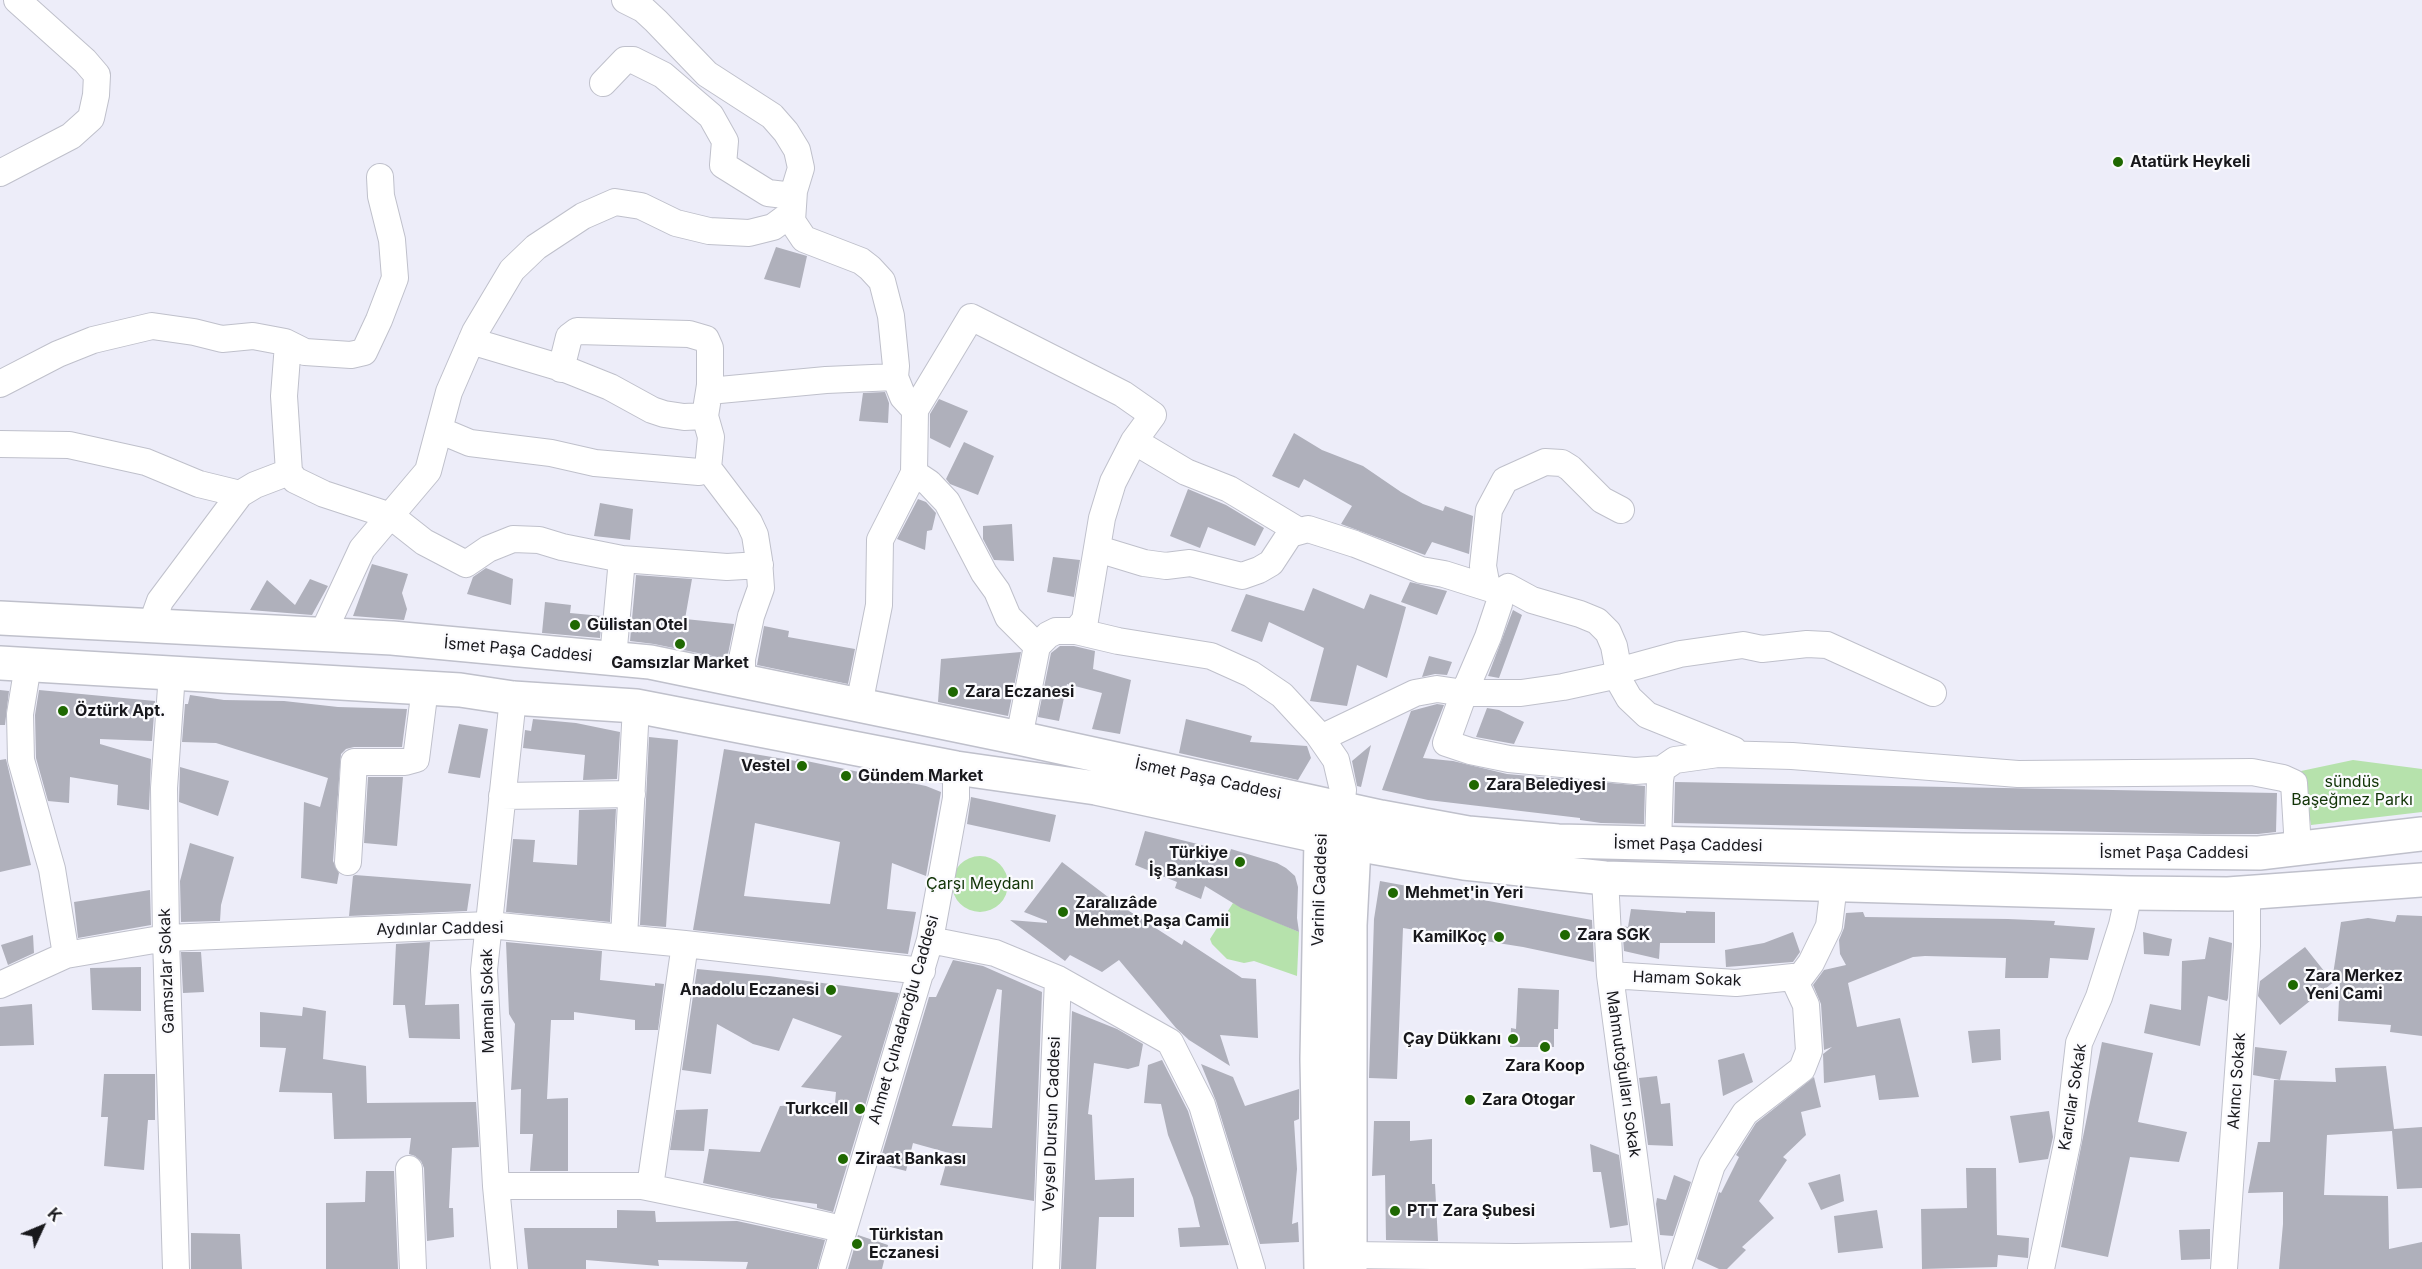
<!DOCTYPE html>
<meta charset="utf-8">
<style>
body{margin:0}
#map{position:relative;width:2422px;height:1269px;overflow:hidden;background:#ededf9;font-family:Inter,sans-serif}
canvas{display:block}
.north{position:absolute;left:12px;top:1197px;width:60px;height:60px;-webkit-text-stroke:4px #fbfbfe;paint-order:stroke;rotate:46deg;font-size:16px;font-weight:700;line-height:24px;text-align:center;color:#18181c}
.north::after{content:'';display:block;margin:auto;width:21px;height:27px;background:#18181c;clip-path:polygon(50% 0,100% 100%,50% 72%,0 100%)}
</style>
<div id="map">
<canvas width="2422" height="1269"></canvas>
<div class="north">K</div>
</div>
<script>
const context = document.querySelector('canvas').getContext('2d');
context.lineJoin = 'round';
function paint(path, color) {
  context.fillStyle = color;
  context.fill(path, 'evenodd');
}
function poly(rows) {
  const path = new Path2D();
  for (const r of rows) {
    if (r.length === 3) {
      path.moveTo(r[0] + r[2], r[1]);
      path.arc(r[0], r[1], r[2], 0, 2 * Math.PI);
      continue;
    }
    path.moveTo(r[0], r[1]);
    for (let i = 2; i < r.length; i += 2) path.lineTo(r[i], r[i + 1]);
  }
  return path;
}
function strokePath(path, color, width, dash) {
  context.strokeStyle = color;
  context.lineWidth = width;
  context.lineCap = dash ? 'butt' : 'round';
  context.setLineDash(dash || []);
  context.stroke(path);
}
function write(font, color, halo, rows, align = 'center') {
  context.font = font + ' Inter,sans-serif';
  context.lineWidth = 4.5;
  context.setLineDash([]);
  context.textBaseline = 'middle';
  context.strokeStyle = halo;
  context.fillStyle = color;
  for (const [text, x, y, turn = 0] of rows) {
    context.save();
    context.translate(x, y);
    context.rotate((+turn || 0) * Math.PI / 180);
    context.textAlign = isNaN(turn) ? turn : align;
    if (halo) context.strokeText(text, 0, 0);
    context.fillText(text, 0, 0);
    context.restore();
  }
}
const green = poly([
 [2353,760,2422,769,2422,812,2311,825,2301,771],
 [980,884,28],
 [1233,903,1299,932,1297,976,1254,961,1244,963,1227,959,1212,944,1210,939]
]);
const building = poly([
 [776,247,807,256,800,288,764,279],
 [885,392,889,403,888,423,859,421,863,393],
 [939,399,968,411,950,448,930,438,930,414],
 [1294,433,1322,450,1363,466,1401,492,1423,504,1443,511,1445,506,1473,516,1469,554,1432,542,1425,555,1341,524,1352,506,1304,479,1299,488,1272,476],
 [964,442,994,456,978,495,950,484,946,479],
 [1188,489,1226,505,1264,528,1255,546,1208,527,1200,548,1170,536],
 [918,499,926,502,936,513,932,530,927,531,925,550,897,539],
 [600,503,633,509,630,540,594,536],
 [1012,524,1014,561,994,560,983,539,983,526],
 [1053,557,1080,560,1074,597,1047,592],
 [372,564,408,574,402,593,407,609,404,620,353,616],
 [486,568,513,579,511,605,467,594,473,577],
 [636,575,692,579,685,619,734,624,727,659,654,644,630,641],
 [310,579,328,586,312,615,250,610,267,580,295,605],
 [1410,582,1447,591,1437,615,1401,602],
 [1313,588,1364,609,1370,594,1406,607,1387,678,1357,665,1347,706,1310,701,1324,648,1269,622,1262,642,1231,631,1246,594,1304,611],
 [545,602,571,605,570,613,602,616,600,638,542,633],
 [1513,610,1522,615,1499,678,1488,676],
 [764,626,789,631,788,637,855,649,848,684,757,665],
 [1060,646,1074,646,1095,651,1093,669,1131,680,1120,734,1092,729,1102,693,1067,684,1059,721,1038,717,1051,653],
 [1021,652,1008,716,938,702,941,659],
 [1429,656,1452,662,1447,675,1435,674,1422,677],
 [0,690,9,691,5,725,0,725],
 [39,690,155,701,152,741,100,739,100,744,151,759,149,810,117,805,118,785,70,777,69,803,48,801,36,758,35,715],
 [190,695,224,700,284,701,338,707,407,709,402,747,354,747,346,749,341,754,333,861,339,873,337,884,301,878,304,802,320,807,328,778,216,743,182,742,185,704,188,704],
 [1437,704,1444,705,1423,758,1453,761,1507,774,1645,786,1644,824,1601,823,1580,820,1580,818,1428,800,1382,790,1411,711],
 [1487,708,1499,710,1524,722,1514,744,1476,737],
 [533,719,576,723,620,732,617,779,583,780,585,755,523,748,525,730,531,731],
 [1186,719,1252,736,1250,742,1307,746,1311,758,1298,780,1179,753],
 [459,724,488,729,480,778,448,773],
 [649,737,678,740,666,927,640,925],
 [1371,745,1361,787,1357,786,1352,761],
 [724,749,796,761,797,759,926,786,941,792,926,876,892,863,887,909,916,912,908,954,693,930],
 [755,823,840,842,830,904,744,896],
 [6,759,31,865,0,872,0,760],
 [180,767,229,781,218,816,179,802],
 [368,777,403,777,397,846,364,843],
 [1675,782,2277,793,2276,832,2258,834,2204,834,1674,823],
 [971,797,1056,815,1050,842,967,824],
 [616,809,610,922,506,912,513,839,535,840,533,862,577,865,579,810],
 [1145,831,1230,852,1231,849,1277,863,1286,868,1295,876,1298,887,1297,918,1299,932,1241,908,1205,886,1201,899,1175,888,1177,882,1135,865],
 [190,843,234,857,221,905,220,921,181,922,180,881],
 [1062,862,1112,900,1182,945,1184,940,1242,978,1256,979,1258,1038,1220,1035,1230,1066,1189,1040,1176,1028,1119,960,1102,972,1070,955,1065,961,1010,920,1047,923,1047,921,1024,912],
 [355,875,471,884,467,911,349,916,353,876],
 [1380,881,1592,920,1594,962,1523,947,1403,928,1397,1079,1369,1078,1374,919],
 [150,890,151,925,78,938,74,902],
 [1631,909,1686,913,1686,911,1715,912,1715,943,1660,943,1659,959,1624,951,1622,926,1628,927],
 [1863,912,1865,917,2008,919,2055,921,2054,925,2095,928,2088,960,2050,958,2048,978,2005,978,2006,958,1925,956,1913,957,1848,983,1857,1027,1900,1018,1919,1097,1879,1100,1875,1075,1824,1083,1823,1054,1832,1047,1824,1050,1821,1004,1813,985,1824,970,1846,965,1840,954,1839,940,1844,928,1846,913],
 [2397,915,2422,916,2422,1036,2390,1032,2391,1025,2338,1021,2340,977,2280,1025,2258,996,2260,981,2305,947,2332,981,2341,922,2368,918,2395,922],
 [1793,932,1800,952,1793,962,1726,967,1725,950,1764,943],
 [2143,932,2172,939,2169,956,2144,954],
 [33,935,34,953,8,965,1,945],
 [2209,937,2232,943,2228,998,2227,1001,2208,996,2200,1046,2144,1033,2150,1004,2181,1010,2182,961,2205,959],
 [430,942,425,1005,459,1004,460,1039,409,1038,405,1005,393,1005,396,944],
 [506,942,602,951,600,980,655,986,655,983,664,984,658,1030,635,1030,635,1020,574,1012,574,1020,551,1020,547,1099,568,1098,568,1171,530,1171,533,1134,520,1134,521,1089,511,1090,515,1024,509,1014],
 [181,952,201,952,204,992,183,993],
 [953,960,983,966,1042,992,1034,1201,940,1185,949,1153,913,1143,906,1171,879,1164,929,997,936,997],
 [997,989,1002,990,992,1128,952,1126],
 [141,967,141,1011,92,1010,90,968],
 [697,969,769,976,899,993,833,1212,817,1208,817,1204,772,1198,703,1183,709,1149,760,1152,780,1106,835,1103,836,1092,801,1087,842,1036,793,1018,779,1051,753,1044,717,1024,711,1074,682,1070],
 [1518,988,1559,990,1558,1029,1554,1029,1554,1047,1510,1047,1511,1028,1516,1029],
 [32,1004,34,1045,0,1046,0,1007],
 [303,1007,326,1011,323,1059,366,1066,367,1103,476,1102,479,1147,452,1148,449,1208,453,1208,454,1237,427,1241,424,1168,421,1161,415,1156,409,1154,411,1138,334,1139,332,1093,279,1092,286,1048,260,1047,260,1012,302,1016],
 [1072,1011,1117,1029,1143,1044,1139,1066,1128,1069,1094,1063,1088,1114,1092,1115,1095,1180,1134,1178,1134,1217,1099,1217,1096,1269,1061,1269],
 [2000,1029,2001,1060,1972,1063,1968,1031],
 [2102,1042,2153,1053,2138,1122,2187,1132,2179,1162,2130,1157,2108,1257,2061,1247],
 [2255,1047,2287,1051,2280,1080,2253,1075],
 [1744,1053,1753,1082,1723,1096,1718,1060],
 [1162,1060,1188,1111,1229,1245,1180,1247,1178,1228,1200,1227,1193,1198,1168,1135,1161,1104,1144,1103,1148,1065],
 [1201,1064,1233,1077,1245,1106,1299,1089,1299,1119,1294,1121,1297,1169,1292,1224,1298,1222,1299,1242,1260,1244,1216,1101],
 [2386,1066,2394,1129,2422,1127,2422,1188,2397,1189,2392,1131,2327,1135,2324,1195,2388,1196,2389,1249,2422,1242,2422,1269,2279,1269,2283,1224,2283,1192,2248,1193,2258,1142,2270,1142,2274,1080,2336,1082,2335,1068],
 [104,1074,155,1074,155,1120,148,1120,144,1170,104,1166,108,1117,101,1117],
 [1657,1076,1661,1104,1670,1103,1673,1146,1648,1145,1639,1078],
 [1814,1077,1821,1107,1801,1112,1806,1135,1783,1157,1787,1160,1759,1201,1774,1218,1742,1247,1746,1250,1727,1269,1719,1269,1697,1259,1719,1192,1721,1193,1739,1157,1736,1155,1756,1123],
 [708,1109,704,1151,670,1150,676,1110],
 [2049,1111,2053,1137,2048,1159,2019,1163,2010,1116],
 [1374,1121,1410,1121,1410,1141,1432,1139,1432,1184,1435,1184,1438,1241,1386,1240,1385,1175,1372,1176],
 [1590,1144,1619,1155,1628,1225,1610,1228,1601,1172,1593,1172],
 [1966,1168,1996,1168,1997,1235,2029,1238,2028,1258,1998,1255,1997,1267,1922,1269,1921,1209,1967,1208],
 [366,1171,394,1171,398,1269,326,1269,326,1203,365,1202],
 [1840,1174,1844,1201,1821,1210,1808,1183],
 [1674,1175,1691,1182,1673,1236,1660,1235,1656,1204,1657,1198,1666,1200],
 [617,1210,655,1211,656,1222,737,1221,825,1240,817,1269,746,1269,748,1262,658,1260,659,1266,586,1260,586,1269,528,1269,524,1228,617,1228],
 [1877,1210,1883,1248,1838,1253,1834,1216],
 [2210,1229,2210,1259,2181,1260,2179,1230],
 [191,1233,240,1234,242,1269,191,1269],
 [858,1235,888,1245,882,1269,848,1269]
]);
const street = poly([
 [625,0,643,9,656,21,707,74,772,116,786,132,797,150,801,168,794,191,792,221,804,239,861,261,870,268,882,281,891,316,896,366,895,377,903,397,915,410],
 [603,83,625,60,633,60,663,75,711,116,725,141,723,165,768,193,793,196],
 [0,173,71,136,91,118,96,95,97,75,85,61,17,0],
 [471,341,565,369,610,387,652,410,664,414,684,417,705,416],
 [561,369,569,337,577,331,689,334,706,339,710,348,710,385,705,416,711,437,708,468,749,522,755,535,759,560,761,588,751,616,742,659,742,681],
 [0,384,58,354,93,340,152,326,194,332,222,339,253,336,285,342,305,352,351,355,364,352,379,320,395,278,392,240,381,196,380,177],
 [709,391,826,380,895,377],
 [439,430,470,443,551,453,595,463,699,472,708,468],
 [1134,441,1186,472,1229,489,1299,531],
 [0,444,69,445,146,462,199,484,240,494,255,485,289,472,284,396,288,344],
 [289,472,295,480,324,494,391,516,424,542,466,564,488,549,513,539,539,540,562,547,622,559,727,567,760,565],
 [914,473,929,483,947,502,984,573,997,591,1008,617,1037,646],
 [1098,549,1144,563,1166,566,1190,563,1242,576,1259,570,1271,563,1290,534,1308,529,1355,544,1421,570,1444,574,1501,592,1499,604,1488,637,1464,693,1437,689,1415,693,1321,738],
 [1487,587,1483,566,1489,510,1505,480,1545,462,1562,463,1570,468,1602,500,1621,510],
 [1501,592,1508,587,1532,600,1580,614,1597,621,1608,632,1614,646,1621,684,1629,698,1647,715,1734,750],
 [151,626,160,601,240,494],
 [1076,631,1118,641,1211,656,1251,674,1282,695,1318,734,1336,760,1343,790,1341,808],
 [322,635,362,549,428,471,449,392,475,332,512,270,536,247,583,216,615,202,641,206,676,223,709,231,749,233,773,227,792,213],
 [613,658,622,559],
 [28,665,20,714,21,760,52,869,66,955],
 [172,673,164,788,166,938,176,1269],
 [859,705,879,605,880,540,914,473,915,410,971,317,1123,394,1153,415,1134,441,1113,482,1102,518,1085,620,1076,631,1056,631,1048,635,1037,646,1019,738],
 [1662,769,1635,771,1509,759,1470,751,1446,743,1464,693,1521,693,1563,687,1609,677,1629,668,1680,654,1743,645,1762,649,1807,644,1827,645,1933,693],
 [502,796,632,794],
 [1658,844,1660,780,1662,769,1675,760,1718,754,1792,756,2018,774,2252,772,2283,778,2294,783,2298,848],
 [348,862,354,762,405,762,416,759,425,688],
 [1605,878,1610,975,1649,1269],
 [624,938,636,706],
 [930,940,995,953,1058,979,1170,1042,1202,1105,1252,1269],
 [1610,975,1736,983,1793,977,1806,1005,1809,1051,1802,1069,1745,1113,1712,1165,1678,1269],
 [1796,983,1811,963,1829,926,1834,884],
 [0,985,66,955,166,938,489,925,685,944,922,971],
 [409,1169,413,1269],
 [496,1186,642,1186,754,1209,842,1229],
 [650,1187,685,944],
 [1349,1255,1515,1257,1647,1255],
 [504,1269,496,1186,484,970,513,698],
 [832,1269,930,940,956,798,956,768],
 [1046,1269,1058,979],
 [2041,1269,2068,1139,2079,1043,2099,997,2122,925,2129,893],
 [2224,1269,2247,946,2247,892]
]);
const secondary = poly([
 [1321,1269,1317,1059,1321,838,1324,820,1331,812,1341,808,1351,816,1355,827,1350,925,1350,1269]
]);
const highway = poly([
 [0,618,392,638,650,662,1019,738,1381,817,1468,833,1558,841,1962,850,2259,853,2422,834],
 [0,663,460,690,513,698,636,706,956,768,1096,788,1355,844,1464,863,1605,878,2129,893,2228,894,2422,880]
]);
const markers = [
 [2118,162,6,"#1f6801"],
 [575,625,6,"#1f6801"],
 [680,644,6,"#1f6801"],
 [953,692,6,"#1f6801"],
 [63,711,6,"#1f6801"],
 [802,766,6,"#1f6801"],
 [846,776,6,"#1f6801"],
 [1474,785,6,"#1f6801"],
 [1240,862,6,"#1f6801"],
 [1393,893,6,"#1f6801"],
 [1063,912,6,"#1f6801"],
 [1565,935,6,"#1f6801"],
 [1499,937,6,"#1f6801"],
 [2293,985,6,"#1f6801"],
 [831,990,6,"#1f6801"],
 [1513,1039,6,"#1f6801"],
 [1545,1047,6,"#1f6801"],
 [1470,1100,6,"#1f6801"],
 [860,1109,6,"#1f6801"],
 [843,1159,6,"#1f6801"],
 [1395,1211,6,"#1f6801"],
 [857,1244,6,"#1f6801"]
];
const poiNames = [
 ["Atatürk Heykeli",2130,162],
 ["Gülistan Otel",587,625],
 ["Gamsızlar Market",680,663,"center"],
 ["Zara Eczanesi",965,692],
 ["Öztürk Apt.",75,711],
 ["Vestel",790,766,"right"],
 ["Gündem Market",858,776],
 ["Zara Belediyesi",1486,785],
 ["Türkiye",1228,853,"right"],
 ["İş Bankası",1228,871,"right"],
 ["Mehmet'in Yeri",1405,893],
 ["Zaralızâde",1075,903],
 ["Mehmet Paşa Camii",1075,921],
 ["Zara SGK",1577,935],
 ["KamilKoç",1487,937,"right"],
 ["Zara Merkez",2305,976],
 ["Yeni Cami",2305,994],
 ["Anadolu Eczanesi",819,990,"right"],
 ["Çay Dükkanı",1501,1039,"right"],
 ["Zara Koop",1545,1066,"center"],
 ["Zara Otogar",1482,1100],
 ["Turkcell",848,1109,"right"],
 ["Ziraat Bankası",855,1159],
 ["PTT Zara Şubesi",1407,1211],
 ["Türkistan",869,1235],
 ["Eczanesi",869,1253]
];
const streetNames = [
 ["İsmet Paşa Caddesi",518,650,5],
 ["İsmet Paşa Caddesi",1208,779,12],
 ["İsmet Paşa Caddesi",1688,845,1],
 ["İsmet Paşa Caddesi",2174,853],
 ["Varinli Caddesi",1320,890,-88],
 ["Aydınlar Caddesi",440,929,-1],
 ["Gamsızlar Sokak",167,971,-92],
 ["Hamam Sokak",1687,979,2],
 ["Mamalı Sokak",488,1001,-91],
 ["Ahmet Çuhadaroğlu Caddesi",904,1020,-74],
 ["Mahmutoğulları Sokak",1623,1074,82],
 ["Akıncı Sokak",2237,1081,-86],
 ["Karcılar Sokak",2073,1097,-81],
 ["Veysel Dursun Caddesi",1052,1124,-88]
];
const parkNames = [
 ["sündüs",2352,782],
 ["Başeğmez Parkı",2352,800],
 ["Çarşı Meydanı",980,884]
];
paint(green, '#b6e2ac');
paint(building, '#afb0bb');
strokePath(street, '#bfc0cb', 28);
strokePath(secondary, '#bfc0cb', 36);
strokePath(highway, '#bfc0cb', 36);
strokePath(street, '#fff', 26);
strokePath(secondary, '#fff', 33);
strokePath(highway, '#fff', 33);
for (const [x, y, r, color] of markers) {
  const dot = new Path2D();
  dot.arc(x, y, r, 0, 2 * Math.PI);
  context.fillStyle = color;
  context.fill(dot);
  strokePath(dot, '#fbfbfe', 2);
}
write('bold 16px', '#18181c', '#fbfbfe', poiNames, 'left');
write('16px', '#18181c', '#fbfbfe', streetNames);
write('16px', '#113406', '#fbfbfe', parkNames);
</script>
